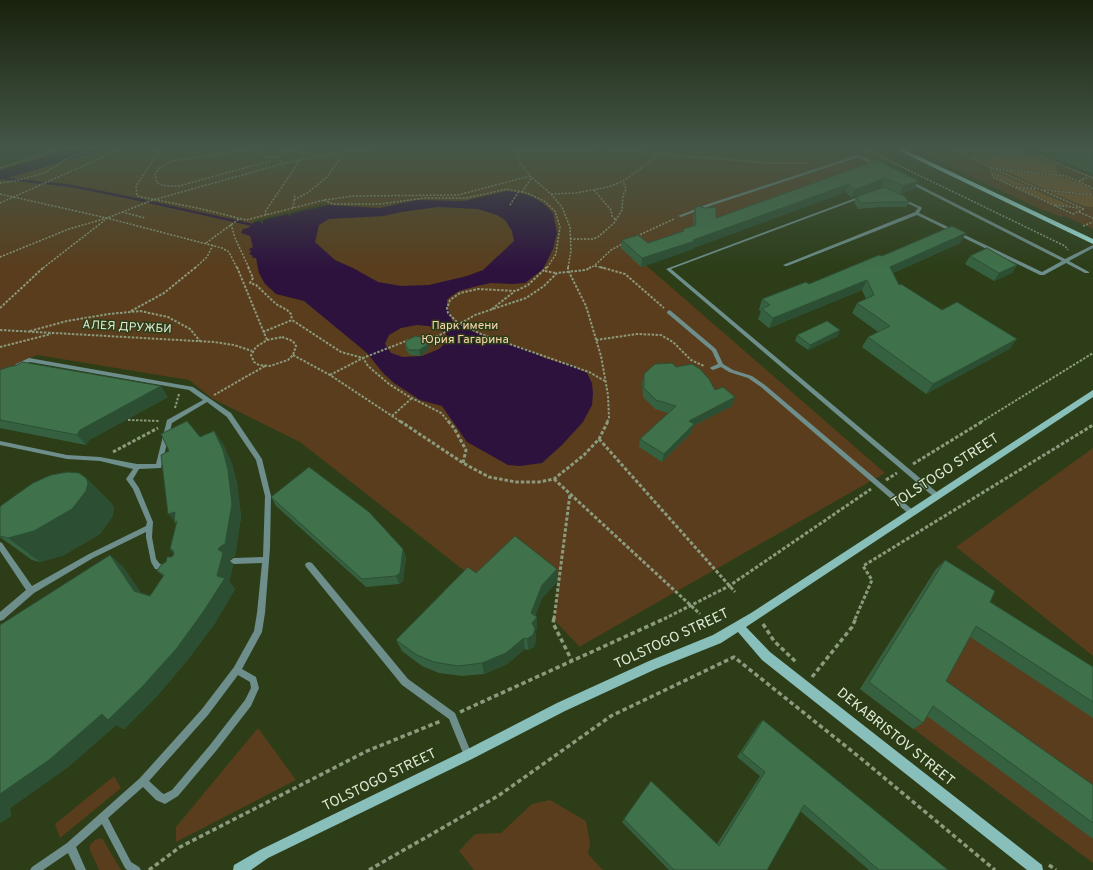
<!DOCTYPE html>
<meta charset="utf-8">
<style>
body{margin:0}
canvas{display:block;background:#2c3d18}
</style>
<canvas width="1093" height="870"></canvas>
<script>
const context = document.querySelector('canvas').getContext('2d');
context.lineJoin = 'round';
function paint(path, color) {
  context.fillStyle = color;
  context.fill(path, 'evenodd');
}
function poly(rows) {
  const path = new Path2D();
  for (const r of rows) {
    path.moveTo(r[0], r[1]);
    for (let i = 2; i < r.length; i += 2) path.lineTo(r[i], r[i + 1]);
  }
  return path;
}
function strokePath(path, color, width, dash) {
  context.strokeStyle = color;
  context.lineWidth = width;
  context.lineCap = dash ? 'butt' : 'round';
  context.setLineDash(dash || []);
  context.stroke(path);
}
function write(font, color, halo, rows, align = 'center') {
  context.font = font + ' Overpass,sans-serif';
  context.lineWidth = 3;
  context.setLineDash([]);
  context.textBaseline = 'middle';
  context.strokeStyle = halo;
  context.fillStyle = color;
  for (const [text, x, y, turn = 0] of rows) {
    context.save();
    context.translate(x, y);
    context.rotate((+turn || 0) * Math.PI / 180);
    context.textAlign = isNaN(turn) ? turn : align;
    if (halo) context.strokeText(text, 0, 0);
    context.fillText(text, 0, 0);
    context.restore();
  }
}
const green = poly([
 [64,148,878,148,895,156,633,254,885,473,577,648,579,646,555,621,559,582,517,549,480,583,300,442,213,399,189,380,37,355,0,372,0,167,30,160],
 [911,148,1025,148,1093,176,1093,229,1064,216,1062,217,1038,208],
 [1093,448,1093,656,956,547],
 [936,569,1093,677,1093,863,860,689],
 [258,728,296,780,176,842,176,827],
 [114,776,121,788,60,838,55,824],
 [550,800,586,821,590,843,588,854,603,870,474,870,459,851,475,834,501,833,532,804],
 [102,838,121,870,99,870,90,850,90,845,95,840]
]);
const forest = poly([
 [954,148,1002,148,975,157],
 [1009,148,1015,148,1056,165,1058,174,997,168,979,160],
 [1002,170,1064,177,1089,187,1093,194,1045,189],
 [993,171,1030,187,1013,185,995,177],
 [1018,188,1035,190,1071,206,1053,204],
 [1050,192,1093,196,1093,207,1084,206]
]);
const water = poly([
 [507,191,521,193,533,197,544,204,553,213,557,233,553,249,543,269,525,283,513,284,491,283,477,286,459,291,450,297,447,300,447,305,452,321,490,339,526,349,545,358,570,365,587,373,592,383,593,394,592,405,583,422,562,445,542,463,520,466,508,465,467,442,442,406,420,400,394,383,383,373,367,353,304,301,276,294,265,284,259,273,256,258,253,258,252,255,249,254,251,252,249,249,253,247,250,236,241,233,243,229,248,228,256,221,328,205,380,208,417,200,464,201],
 [438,207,478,209,497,215,505,220,512,231,514,241,483,270,467,276,429,285,401,286,378,282,353,268,335,260,315,242,319,225,329,219,384,216,401,212],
 [417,325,428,326,440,329,447,335,445,343,439,349,422,356,403,357,391,353,385,344,389,335,401,328]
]);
const pier = poly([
 [327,203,328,205,316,207,317,210,314,208,290,214,291,216,289,217,288,214,263,220,263,223,262,224,260,221,252,223,255,220]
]);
const stream = poly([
 [0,178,16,180],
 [19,180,42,183],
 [46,183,72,186,145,201],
 [149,202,253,225]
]);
const river = poly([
 [75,148,101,148,99,151,0,180,0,170,75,148]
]);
const pathFar3 = poly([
 [161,148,136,186,137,196,202,209,246,220,324,200,353,196,458,195,530,176],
 [262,148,171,161,158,169,155,175,157,183,166,186,179,186,270,161,273,157],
 [267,148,262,151,262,154,267,157,273,157,286,153,288,148],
 [516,148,520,163,530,176,551,194,562,207,570,227,571,251,568,268],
 [948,148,1084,209],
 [867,150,1065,246,1068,250],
 [288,151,321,155],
 [517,152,601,149,768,163,808,163],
 [1040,156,1093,178],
 [278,157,283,164],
 [974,159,1005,148],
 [990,167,993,177,1073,214,1083,209],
 [0,168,62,148],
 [996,169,1066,176,1091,187,1093,190],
 [1079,181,1089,177],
 [0,183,15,181,44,173,74,155,100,148],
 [1016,187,1037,189],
 [594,190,611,210,612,216,616,220],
 [1044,190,1093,195],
 [522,192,532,177],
 [0,194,107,218,222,248,229,252,237,268],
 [551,194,576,193,608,187,623,181,662,153],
 [294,200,307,193,326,178,348,148],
 [324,200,333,204,381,204,424,198,466,198,507,189,527,193,544,201,555,211,560,227,556,254,547,268],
 [0,203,123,148],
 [510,205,519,191],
 [1055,205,1078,208],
 [293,208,295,194],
 [122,212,145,218],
 [1079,212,1093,218],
 [266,215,265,212,300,160],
 [231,224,235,238,249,268],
 [1083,226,1093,222],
 [637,236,674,219],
 [570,239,593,239,598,237,614,223,622,210,623,195,626,189,623,181],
 [206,243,239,219],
 [0,257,69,229,107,218,153,200,289,162,345,152,385,148],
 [595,266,604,268],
 [43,268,105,220],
 [195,268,207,257,213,245],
 [589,268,594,266,611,250,624,243]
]);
const pathFar2 = poly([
 [237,267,267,340],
 [248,267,253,278,250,283,256,285,276,304,287,310,291,314,292,320],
 [547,267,528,285,516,291,478,289,460,293,450,300,447,308,448,313,458,323,481,334,589,372,605,381],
 [568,267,568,270,586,306,601,356,608,395,609,418,607,422],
 [600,267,625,274,664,308],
 [545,271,556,273],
 [0,308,44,267],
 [492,309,515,291],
 [131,311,164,293,196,267],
 [0,330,214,342,234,345,252,351],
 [30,331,67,321,109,314,140,311,168,317,190,329,200,341],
 [263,332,292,320,341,352,363,358,411,339],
 [282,337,293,341,296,346,293,355,288,360,270,366,259,365,254,362,251,355,256,347,267,340,282,337],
 [420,338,438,336,475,315,526,298,544,286,557,273,586,270,591,267],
 [596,340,637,334,661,335,673,342,691,360,704,366],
 [0,347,51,334],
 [293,355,330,375,401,422],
 [330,375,363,358,368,366,389,384,408,396,441,413,449,422],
 [214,395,265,366],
 [175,408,179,394],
 [392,416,412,398],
 [128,420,160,421],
 [981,422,1093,353]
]);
const pathFar1 = poly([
 [400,421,463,463,489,477,516,482,539,482,554,479,584,455,599,439,608,421],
 [448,421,454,428,466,450,463,463],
 [599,439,735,592],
 [113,452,158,428],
 [913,464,983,421],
 [554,479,700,614],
 [886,480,897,473],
 [554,619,570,494],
 [664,619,729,586,871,489],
 [855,619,872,580,863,566,1093,425]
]);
const path = poly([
 [554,618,553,623,572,661],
 [763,624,774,641,796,662],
 [812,677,852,627,856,618],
 [460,712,666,618],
 [1049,865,1056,870],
 [149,870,180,847,367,751,441,721],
 [369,870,498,796,611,716,734,657,858,756,995,870]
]);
const lane = poly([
 [858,155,860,155,879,166,876,167,859,157,710,206,681,217,678,216,708,204,858,155],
 [907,180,909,180,1065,259,1093,245,1093,248,1069,261,1089,272,1089,273,1085,273,1066,263,1044,275,1040,275,917,215,787,266,785,266,783,265,915,212,918,208,900,200,899,199,901,198,921,207,922,208,919,213,1042,272,1062,261,907,182,907,180],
 [861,196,864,197,671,269,939,494,940,496,939,498,937,499,935,498,666,269,861,196],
 [669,310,671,311,716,349,723,364,733,370,752,376,765,385,914,511,915,513,914,515,912,516,910,515,761,387,748,378,729,372,721,367,713,370,711,369,710,368,711,367,718,364,712,351,667,313,667,312,669,310],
 [29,358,193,387,231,413,262,459,271,496,270,548,265,613,262,632,242,669,256,677,259,688,251,706,216,751,178,796,165,804,156,800,143,787,108,818,131,862,139,867,141,870,127,870,125,868,102,824,76,847,86,870,76,870,68,853,43,870,30,870,32,867,67,843,140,778,202,709,234,667,254,631,257,613,262,563,234,564,232,563,230,561,232,559,234,558,263,557,265,496,256,460,227,417,207,402,172,423,161,468,139,469,133,479,139,488,153,522,152,537,156,559,160,564,170,566,171,568,170,570,167,571,155,569,151,562,146,537,146,532,93,558,34,593,3,620,0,621,0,612,26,590,0,551,0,542,2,543,32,586,89,554,146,526,147,522,133,489,126,479,133,469,100,461,67,459,0,445,0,441,67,455,100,457,137,464,156,464,167,420,203,400,189,390,30,362,18,367,15,365,16,364,29,358],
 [238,675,250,682,251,688,245,700,210,745,172,790,164,794,162,793,149,781,208,715,238,675],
 [309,562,312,563,408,679,455,713,472,755,471,758,468,759,465,758,449,719,402,685,306,567,305,565,306,563,309,562]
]);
const secondary = poly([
 [1093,390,1093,397,746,627,770,652,1042,865,1043,870,1027,870,762,660,738,632,721,643,656,669,565,711,472,759,268,858,251,870,233,870,234,865,260,850,464,751,557,703,649,661,713,635,751,613,1093,390]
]);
const primary = poly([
 [893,148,901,148,1093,239,1093,244,893,148]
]);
const wall = poly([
 [1029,148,1093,148,1093,174],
 [878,160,918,181,914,189,900,194,909,202,906,207,880,207,858,209,854,202,856,197,883,187,881,187,851,198,846,192,693,248,693,249,641,267,621,248,622,240,648,243,682,231,683,229,694,226,693,216,695,208,716,218],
 [966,233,960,243,893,273,899,285,942,310,1017,339,1009,349,926,394,862,347,868,337,878,332,852,313,857,303,866,299,862,290,769,328,758,319,761,311,759,310,762,299,809,284,882,256],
 [970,256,1017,265,1012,273,994,281,965,264],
 [797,335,838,336,808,350,795,341],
 [428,341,429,346,428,350,420,356,410,355,406,350,405,345],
 [676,367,715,390,732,406,693,426,691,433,662,462,639,447,640,439,668,413,655,409,643,397,642,383,644,374],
 [0,370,168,397,89,440,86,445,0,428],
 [214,431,223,444,232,464,237,483,241,517,235,556,231,558,229,560,233,565,229,582,235,589,215,623,189,658,157,696,124,729,116,725,68,767,10,808,11,816,0,823,110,555,123,567,141,593,150,596,164,577,157,571,174,554,170,549,177,524,174,522,200,437],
 [86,478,112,504,114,509,112,517,100,534,64,555,40,562,32,560,0,537,0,507],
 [271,497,403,549,406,557,403,581,399,584,366,587,276,506],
 [945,560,990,602,1093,667,1093,718,970,637,946,681,1093,785,1093,839,927,716,923,723,913,729,860,689,936,569],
 [557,569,557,582,542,598,535,616,537,629,535,631,536,640,534,647,528,650,525,649,507,664,484,674,462,676,439,673,422,666,402,651,396,640,476,573],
 [763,720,948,870,869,870,800,811,767,870,669,870,622,822,651,781,717,844,760,776,737,757,759,724]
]);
const shadedWall = poly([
 [885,178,881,187,851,198,854,190],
 [918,181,914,189,899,195,903,186],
 [849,184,846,192,693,248,693,249,641,267,642,258],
 [966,233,960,243,885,277,890,267],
 [1017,265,1012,273,994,281,999,273],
 [867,280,862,290,769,328,773,318],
 [840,330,838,336,808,350,810,345],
 [1017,339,1009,349,926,394,933,384],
 [428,341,429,346,428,350,420,356,419,350],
 [161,386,168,397,89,440,86,445,77,435,80,430],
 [735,397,732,406,693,426,691,433,662,462,664,454,689,421],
 [214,431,223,444,232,464,237,483,241,517,235,556,231,558,229,560,233,565,229,582,235,589,215,623,189,658,157,696,124,729,116,725,68,767,10,808,11,816,0,823,0,794,217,576,218,549],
 [86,478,112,504,114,509,112,517,100,534,64,555,40,562,8,538],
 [175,512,177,521,175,521,168,514],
 [403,549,406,557,403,581,399,584,396,576],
 [110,555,123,567,147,602,134,591],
 [557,569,557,582,542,598,532,623,537,617,537,629,535,631,536,640,534,647,528,650,527,639,532,635,531,613,542,585],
 [524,638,525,649,507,664,484,674,482,663]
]);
const building = poly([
 [1059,148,1093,148,1093,162,1059,148],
 [878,160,918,181,903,186,885,178,854,190,849,184,693,240,695,241,642,258,622,240,638,235,648,243,684,231,683,229,696,225,695,208,699,206,705,208,716,207,716,218,878,160],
 [884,187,904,196,909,202,883,202,861,203,856,197,884,187],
 [952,226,966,233,890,267,899,285,901,284,942,310,957,302,1017,339,933,384,868,337,890,326,857,303,874,295,867,280,773,318,762,309,770,305,762,299,806,282,809,284,879,255,882,256,952,226],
 [987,248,1017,265,999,273,970,256,987,248],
 [827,321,840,330,810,345,797,335,827,321],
 [415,336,425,338,428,341,427,345,419,350,409,350,405,345,406,341,415,336],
 [22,362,161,386,80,430,77,435,0,420,0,370,8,367,17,365,22,362],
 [672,363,676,367,692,364,700,369,709,379,715,390,723,387,735,397,689,421,694,424,664,454,640,439,676,406,656,400,644,388,644,374,655,364,672,363],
 [187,421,200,437,214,431,223,450,228,470,232,504,225,544,221,546,218,549,223,553,217,576,225,578,203,612,177,648,142,687,108,720,102,714,49,760,0,794,0,625,110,555,134,591,150,596,164,575,157,571,161,565,166,562,167,557,172,557,174,554,173,550,170,549,177,521,174,522,175,512,168,514,161,455,169,451,161,434,187,421],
 [309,467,369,512,403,549,400,573,396,576,362,579,271,497,309,467],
 [68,472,79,473,86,478,88,483,86,491,72,509,34,531,8,538,0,536,0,507,2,505,33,483,51,475,68,472],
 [515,536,557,569,542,585,531,613,537,617,532,623,535,629,533,635,527,639,524,638,506,653,482,663,458,666,434,662,417,655,396,640,468,567,476,573,515,536],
 [945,560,995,591,990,602,1093,667,1093,702,976,626,946,681,1093,785,1093,823,933,706,923,723,869,682,945,560],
 [763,720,948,870,879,870,804,805,767,870,674,870,624,819,651,781,719,846,765,772,742,753,763,720]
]);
const parkNames = [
 ["Парк имени",465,327],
 ["Юрия Гагарина",465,341]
];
const streetNames = [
 ["АЛЕЯ ДРУЖБИ",127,328,3]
];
const nearStreetnames = [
 ["TOLSTOGO STREET",946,472,-33],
 ["TOLSTOGO STREET",672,640,-25],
 ["DEKABRISTOV STREET",895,738,39],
 ["TOLSTOGO STREET",380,781,-26]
];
paint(green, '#593d1c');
paint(forest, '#7d5625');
paint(water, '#2d123e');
paint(pier, '#2c3d18');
strokePath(stream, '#2d123e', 2.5);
paint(river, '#2d123e');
strokePath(pathFar3, '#8c9a7d', 1.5, [2, 1.5]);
strokePath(pathFar2, '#8c9a7d', 2, [2.5, 1.5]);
strokePath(pathFar1, '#8c9a7d', 3, [3.5, 2]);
strokePath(path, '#8c9a7d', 3.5, [4.5, 3]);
paint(lane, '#6d8e8b');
paint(secondary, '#89bfba');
paint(primary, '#9fe5df');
paint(wall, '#366140');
paint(shadedWall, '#2c4f34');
paint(building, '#3f714a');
strokePath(building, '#2c4f34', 1);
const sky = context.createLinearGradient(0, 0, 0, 270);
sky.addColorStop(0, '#18220d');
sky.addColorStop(0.55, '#455748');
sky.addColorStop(1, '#45574800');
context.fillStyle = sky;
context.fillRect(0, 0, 1093, 270);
write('12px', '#fbd6ad', '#2c3d18', parkNames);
write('12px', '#dfebd5', '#2c3d18', streetNames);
write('14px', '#dfebd5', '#2c3d18', nearStreetnames);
</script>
